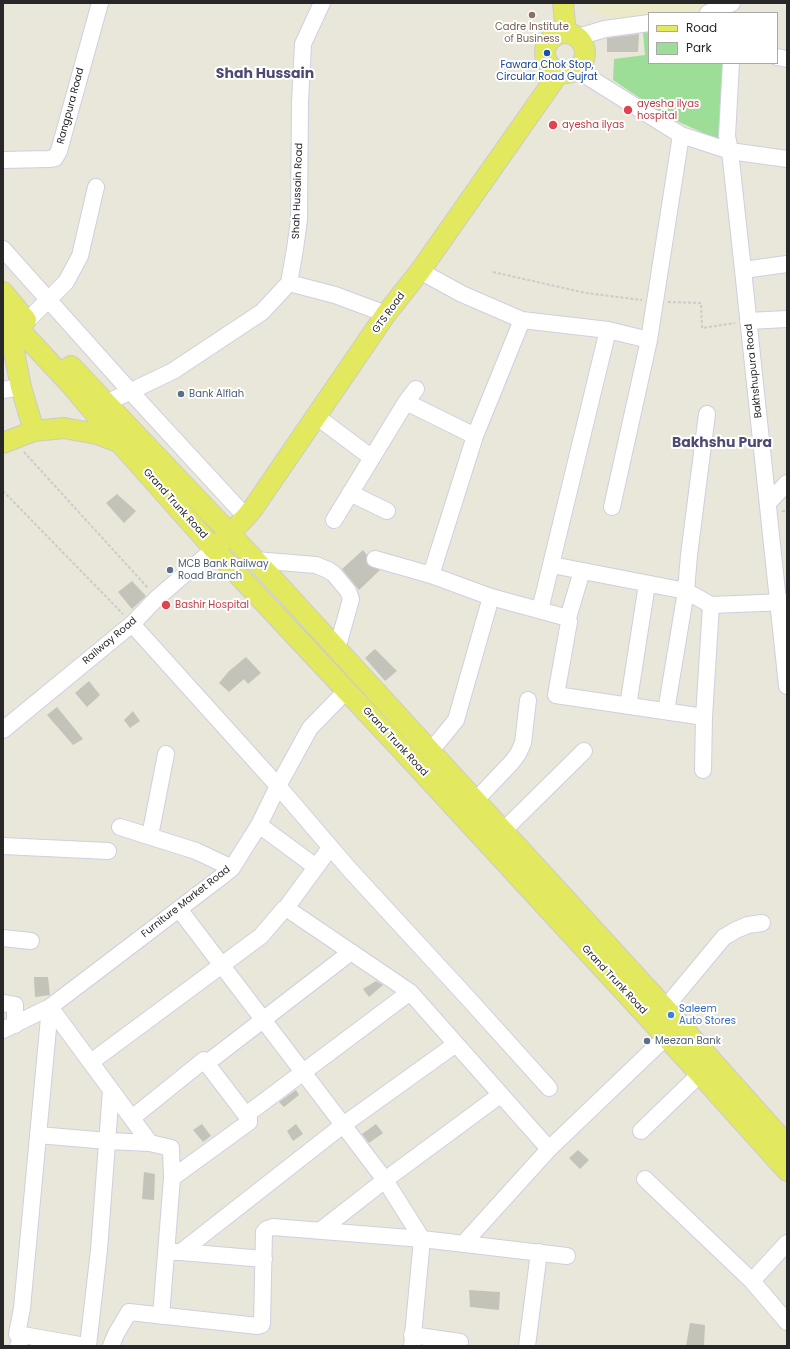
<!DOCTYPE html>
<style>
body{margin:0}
#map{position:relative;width:790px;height:1349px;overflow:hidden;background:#e9e7d9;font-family:Poppins,sans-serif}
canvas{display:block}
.frame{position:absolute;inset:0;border:4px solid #272727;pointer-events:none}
.legend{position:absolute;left:648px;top:12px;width:130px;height:52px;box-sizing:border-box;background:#fff;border:1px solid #a9a9a9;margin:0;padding:5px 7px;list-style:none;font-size:12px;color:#272727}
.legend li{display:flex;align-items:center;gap:8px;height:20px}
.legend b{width:20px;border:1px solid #a9a9a9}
</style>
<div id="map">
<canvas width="790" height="1349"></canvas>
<div class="frame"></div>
<ul class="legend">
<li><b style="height:5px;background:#e2e95e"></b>Road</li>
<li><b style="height:11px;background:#9cde97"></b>Park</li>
</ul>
</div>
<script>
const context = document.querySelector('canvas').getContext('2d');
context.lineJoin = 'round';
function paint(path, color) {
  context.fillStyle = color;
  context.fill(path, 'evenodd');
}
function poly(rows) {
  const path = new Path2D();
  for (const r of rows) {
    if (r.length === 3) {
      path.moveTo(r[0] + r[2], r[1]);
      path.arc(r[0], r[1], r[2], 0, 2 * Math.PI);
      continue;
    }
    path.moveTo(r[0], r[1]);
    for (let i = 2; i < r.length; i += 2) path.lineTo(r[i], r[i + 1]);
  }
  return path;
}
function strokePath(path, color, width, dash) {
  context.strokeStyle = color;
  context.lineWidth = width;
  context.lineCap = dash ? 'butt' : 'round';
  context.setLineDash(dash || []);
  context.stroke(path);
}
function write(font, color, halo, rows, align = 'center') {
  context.font = font + ' Poppins,sans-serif';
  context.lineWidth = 4;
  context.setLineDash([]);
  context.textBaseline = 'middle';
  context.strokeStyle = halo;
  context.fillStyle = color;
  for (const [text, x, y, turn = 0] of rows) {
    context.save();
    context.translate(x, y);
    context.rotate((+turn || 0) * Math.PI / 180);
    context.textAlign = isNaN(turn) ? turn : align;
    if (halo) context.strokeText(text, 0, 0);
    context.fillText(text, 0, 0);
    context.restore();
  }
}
const education = poly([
 [587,3,722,3,698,13,649,13,649,19,625,20,603,16,589,6]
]);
const green = poly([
 [649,31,649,63,724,63,721,141,668,117,613,80,614,59,645,55,643,32]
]);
const building = poly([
 [639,34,638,52,607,52,607,38],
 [117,494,136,511,124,523,106,503],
 [363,550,367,555,366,561,368,565,380,570,359,590,342,569],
 [132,581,146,596,132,609,118,592],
 [375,649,397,671,385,681,365,658],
 [246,657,261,673,248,684,244,679,229,692,219,683,229,671],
 [89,681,100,695,87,707,75,693],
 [57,707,83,739,73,745,47,715],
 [133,711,140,721,130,728,124,720],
 [34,977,48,977,50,995,35,997],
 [376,981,383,985,369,997,363,989],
 [296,1090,299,1095,284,1107,279,1102],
 [202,1124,211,1136,203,1142,193,1130],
 [296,1124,303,1134,293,1141,287,1131],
 [376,1124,383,1133,369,1143,362,1134],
 [578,1150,589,1160,580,1169,569,1158],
 [144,1172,155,1174,154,1200,142,1199],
 [469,1290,500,1292,499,1310,470,1307],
 [690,1323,705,1325,704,1346,686,1346]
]);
const path = poly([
 [493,272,586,293,642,300],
 [668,302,701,303,702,328,735,323],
 [24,452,148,588],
 [3,491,123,614],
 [782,511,787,511]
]);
const minor = poly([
 [708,13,732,3],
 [578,37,605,29,649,23],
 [777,57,787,59],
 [731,63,727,136,730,151,743,270,787,686],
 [577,70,681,135,730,151,787,159],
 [3,160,49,159,55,158,59,151,100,3],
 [3,249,130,391,246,517],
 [743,270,787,264],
 [420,271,462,294,522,320,608,330,649,340,681,135],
 [289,283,335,295,386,314],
 [27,321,66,282,80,256,96,187],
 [748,321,787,319],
 [3,390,21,387],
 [406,402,416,389],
 [106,403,173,371,262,312,289,283,295,249,299,220,300,102,303,44,322,3],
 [707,414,689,555,686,591,711,605,787,602],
 [316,416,372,458],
 [350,493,387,511],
 [768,503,787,483],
 [612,507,649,340],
 [334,520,406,402,475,436,522,320],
 [375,559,431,575,491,597,568,618],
 [255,560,316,565,328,570,334,574,348,591,351,599,337,649],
 [552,565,686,591,666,711],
 [582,571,568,618,569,622,556,695,704,717],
 [431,575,475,436],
 [540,610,608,330],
 [347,690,310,728,278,786,350,870,467,997,549,1088],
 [628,706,647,584],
 [3,730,132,624,157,598,214,549],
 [430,752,456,720,491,597],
 [703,770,704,717,711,605],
 [475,801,512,762,518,754,523,743,528,700],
 [259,825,316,867],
 [120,827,196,851,232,868],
 [503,831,584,751],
 [150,836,166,754],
 [3,846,108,851],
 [286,908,330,848],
 [179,909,385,1180,422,1239,412,1346],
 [3,938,31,941],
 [3,1003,15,1005,15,1025],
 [50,1007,150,1143],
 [665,1008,724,937,736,930,748,925,762,923],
 [3,1030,50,1007,221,877,232,868,259,825,278,786,132,624],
 [91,1062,261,936,284,909,286,908,410,992,549,1149],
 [207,1063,351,952],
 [246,1115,410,992],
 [132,1118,204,1060,249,1119,249,1122,172,1178],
 [641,1131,700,1074],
 [38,1135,108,1141,150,1143,171,1148,172,1178,161,1316],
 [645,1179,752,1281],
 [321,1230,385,1180,500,1095],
 [464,1243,549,1149,666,1037],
 [787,1243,752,1281,787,1322],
 [166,1252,181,1252,343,1125,456,1044],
 [181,1252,264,1259],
 [17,1334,85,1346],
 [412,1335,460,1342],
 [18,1346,21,1339,17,1334,22,1308,50,1007],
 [88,1346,99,1250,111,1090],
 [111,1346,116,1334,129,1312,258,1326,261,1325,262,1324,264,1232,267,1229,273,1227,422,1239,567,1256],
 [527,1346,539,1252]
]);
const major = poly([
 [563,3,566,33],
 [565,53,20],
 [3,292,26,320],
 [3,312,70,384,120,443,214,549,399,747,700,1074,787,1171],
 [7,317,21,387,34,431],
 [71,366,274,580,665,1008,787,1145],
 [3,443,34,431,64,428,97,434,118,442],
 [220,543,246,517,254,507,386,314,420,271,559,73]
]);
const markers = [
 [532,15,4,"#8d6e63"],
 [547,53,4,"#1a4fb4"],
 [628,110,5,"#e0444e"],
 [553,125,5,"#e0444e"],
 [181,394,4,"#5c6f8a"],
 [170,570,4,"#5c6f8a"],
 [166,605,5,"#e0444e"],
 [671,1015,4,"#3f7fe0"],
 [647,1041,4,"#5c6f8a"]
];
const educationNames = [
 ["Cadre Institute",532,27],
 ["of Business",532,39]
];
const transitNames = [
 ["Fawara Chok Stop,",547,65],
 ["Circular Road Gujrat",547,77]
];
const healthNames = [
 ["ayesha ilyas",637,104],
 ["hospital",637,116],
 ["ayesha ilyas",562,125],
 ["Bashir Hospital",175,605]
];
const streetNames = [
 ["Rangpura Road",71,106,-75],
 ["Shah Hussain Road",298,191,-88],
 ["GTS Road",389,313,-54],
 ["Bakhshupura Road",754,371,-96],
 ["Grand Trunk Road",175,504,48],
 ["Railway Road",110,641,-40],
 ["Grand Trunk Road",395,742,47],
 ["Furniture Market Road",186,902,-38],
 ["Grand Trunk Road",614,980,47]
];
const serviceNames = [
 ["Bank Alflah",189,394],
 ["MCB Bank Railway",178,564],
 ["Road Branch",178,576],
 ["Meezan Bank",655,1041]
];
const shopNames = [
 ["Saleem",679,1009],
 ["Auto Stores",679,1021]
];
const districtNames = [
 ["Shah Hussain",265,74],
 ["Bakhshu Pura",722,443]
];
paint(education, '#eae9c8');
paint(green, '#9cde97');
paint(building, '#c4c3b9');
strokePath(minor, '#d0cee0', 18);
strokePath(major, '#cbcbcb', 22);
strokePath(path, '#cbcbcb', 2, [3, 2]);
strokePath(minor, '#fff', 16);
strokePath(major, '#e2e95e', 20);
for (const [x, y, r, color] of markers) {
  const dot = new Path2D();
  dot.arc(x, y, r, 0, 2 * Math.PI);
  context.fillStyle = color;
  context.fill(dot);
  strokePath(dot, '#fff', 1.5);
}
write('10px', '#785e54', '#fff', educationNames);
write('10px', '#164399', '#fff', transitNames);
write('10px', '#be3a42', '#fff', healthNames, 'left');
write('10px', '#272727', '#fff', streetNames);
write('10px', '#4e5e75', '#fff', serviceNames, 'left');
write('10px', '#366cbe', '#fff', shopNames, 'left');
write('bold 14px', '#4e4a75', '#fff', districtNames);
</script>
